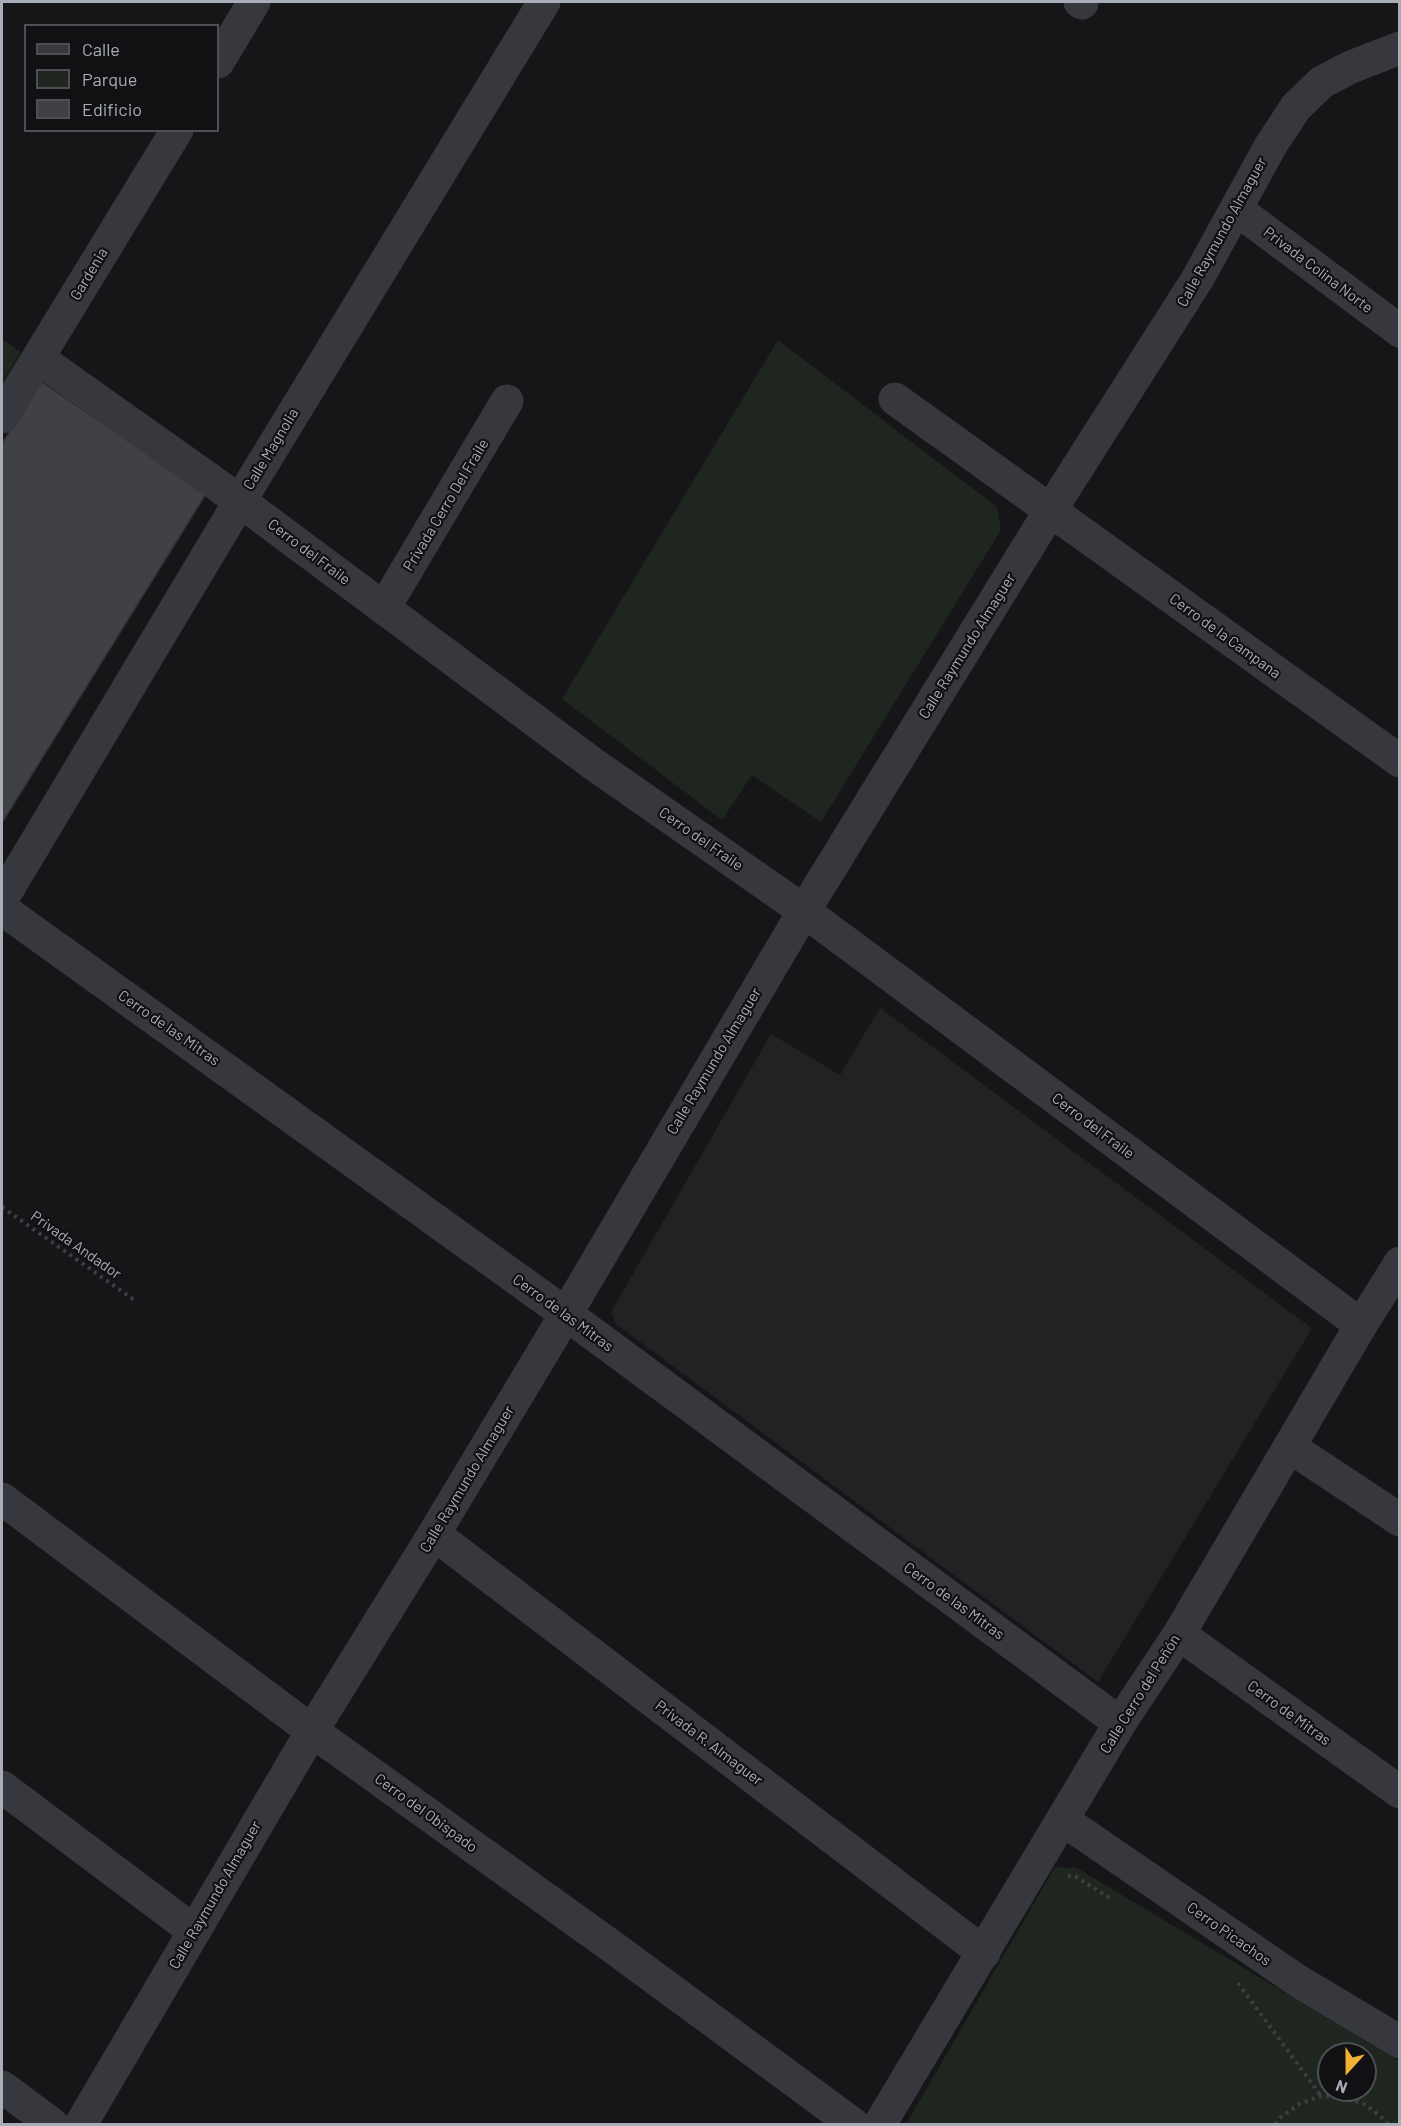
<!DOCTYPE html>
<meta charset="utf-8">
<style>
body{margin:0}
#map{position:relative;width:1401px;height:2126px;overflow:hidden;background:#161618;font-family:Barlow,sans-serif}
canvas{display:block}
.frame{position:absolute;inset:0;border:3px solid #a8adb8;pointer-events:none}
.legend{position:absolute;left:24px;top:24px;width:195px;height:108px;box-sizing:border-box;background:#111113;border:2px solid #4d4f55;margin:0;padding:8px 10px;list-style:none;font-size:18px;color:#a8adb8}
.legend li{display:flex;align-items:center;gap:12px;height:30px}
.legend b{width:30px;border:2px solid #4d4f55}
.north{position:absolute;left:1317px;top:2042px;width:60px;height:60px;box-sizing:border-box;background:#111113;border:2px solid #4d4f55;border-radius:50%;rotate:201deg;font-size:16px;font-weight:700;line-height:24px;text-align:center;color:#a8adb8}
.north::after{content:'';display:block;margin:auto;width:21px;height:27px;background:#f2b134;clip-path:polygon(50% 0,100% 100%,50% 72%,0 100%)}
</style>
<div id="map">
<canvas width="1401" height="2126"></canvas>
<div class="frame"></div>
<ul class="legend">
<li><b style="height:8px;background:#37383d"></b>Calle</li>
<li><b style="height:16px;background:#1e261f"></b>Parque</li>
<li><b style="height:16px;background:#404145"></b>Edificio</li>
</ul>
<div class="north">N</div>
</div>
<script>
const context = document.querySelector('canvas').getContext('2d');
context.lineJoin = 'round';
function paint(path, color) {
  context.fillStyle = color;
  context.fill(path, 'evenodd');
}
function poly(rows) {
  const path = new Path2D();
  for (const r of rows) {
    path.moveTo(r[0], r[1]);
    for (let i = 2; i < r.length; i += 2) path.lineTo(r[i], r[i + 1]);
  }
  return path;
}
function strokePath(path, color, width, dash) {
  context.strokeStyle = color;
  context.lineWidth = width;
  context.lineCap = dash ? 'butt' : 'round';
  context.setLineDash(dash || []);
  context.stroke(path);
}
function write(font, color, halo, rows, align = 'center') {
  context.font = font + ' Barlow,sans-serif';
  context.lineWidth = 4.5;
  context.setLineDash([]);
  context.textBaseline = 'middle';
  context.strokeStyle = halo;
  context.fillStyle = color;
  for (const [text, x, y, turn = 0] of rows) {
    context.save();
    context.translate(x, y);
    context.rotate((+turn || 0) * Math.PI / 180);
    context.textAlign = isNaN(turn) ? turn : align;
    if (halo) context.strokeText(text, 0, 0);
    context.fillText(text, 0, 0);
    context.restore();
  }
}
const built = poly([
 [880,1008,1312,1328,1098,1682,616,1324,611,1312,771,1034,840,1075]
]);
const green = poly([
 [2,339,21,352,2,383],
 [778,340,997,507,1001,530,821,822,752,775,722,820,562,699],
 [1055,1867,1077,1868,1399,2061,1399,2124,906,2124],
 [1329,2054,1365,2054,1365,2090,1329,2090]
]);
const building = poly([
 [39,380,206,494,2,823,2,444,39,380]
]);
const path = poly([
 [2,1207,137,1302],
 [1068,1876,1073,1875,1113,1900],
 [1238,1983,1321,2096],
 [1275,2124,1280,2118,1299,2104,1321,2096,1344,2097,1366,2105,1385,2120,1388,2124]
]);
const minor = poly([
 [1080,2,1082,3],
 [218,62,254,2],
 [1236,209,1400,331],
 [38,358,240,501,592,763,804,911,1361,1325],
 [895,399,1400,761],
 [2,417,177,130],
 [384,608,507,401],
 [2,899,240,501,544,2],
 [2,909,566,1314,1120,1723],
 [1290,1447,1400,1520],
 [2,1499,312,1731,614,1948,853,2124],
 [434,1534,984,1953],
 [1179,1634,1400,1792],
 [2,1787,194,1931],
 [1063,1820,1298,1981,1400,2042],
 [2,2087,52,2124],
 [81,2124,312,1731,434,1534,566,1314,804,911,1050,511,1198,278,1271,145,1296,107,1322,82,1351,67,1400,48],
 [880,2124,1120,1723,1179,1634,1361,1325,1400,1263]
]);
const streetNames = [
 ["Calle Raymundo Almaguer",1222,232,-61],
 ["Privada Colina Norte",1318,270,37],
 ["Gardenia",89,274,-59],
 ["Calle Magnolia",271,449,-59],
 ["Privada Cerro Del Fraile",446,505,-59],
 ["Cerro del Fraile",309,552,37],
 ["Cerro de la Campana",1225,636,36],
 ["Calle Raymundo Almaguer",967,646,-58],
 ["Cerro del Fraile",701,839,35],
 ["Cerro de las Mitras",169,1028,35],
 ["Calle Raymundo Almaguer",714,1061,-59],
 ["Cerro del Fraile",1093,1126,37],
 ["Privada Andador",76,1245,35],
 ["Cerro de las Mitras",563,1313,36],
 ["Calle Raymundo Almaguer",467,1479,-59],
 ["Cerro de las Mitras",954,1601,36],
 ["Calle Cerro del Peñón",1140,1694,-58],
 ["Cerro de Mitras",1289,1713,36],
 ["Privada R. Almaguer",709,1743,37],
 ["Cerro del Obispado",426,1813,36],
 ["Calle Raymundo Almaguer",215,1895,-60],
 ["Cerro Picachos",1229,1934,35]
];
paint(built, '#222225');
paint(green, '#1e261f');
paint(building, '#404145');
strokePath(building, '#303034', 1.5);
strokePath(path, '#3d3f44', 4, [3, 4.5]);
strokePath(minor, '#37383d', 33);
write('15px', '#a8adb8', '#111113', streetNames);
</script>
